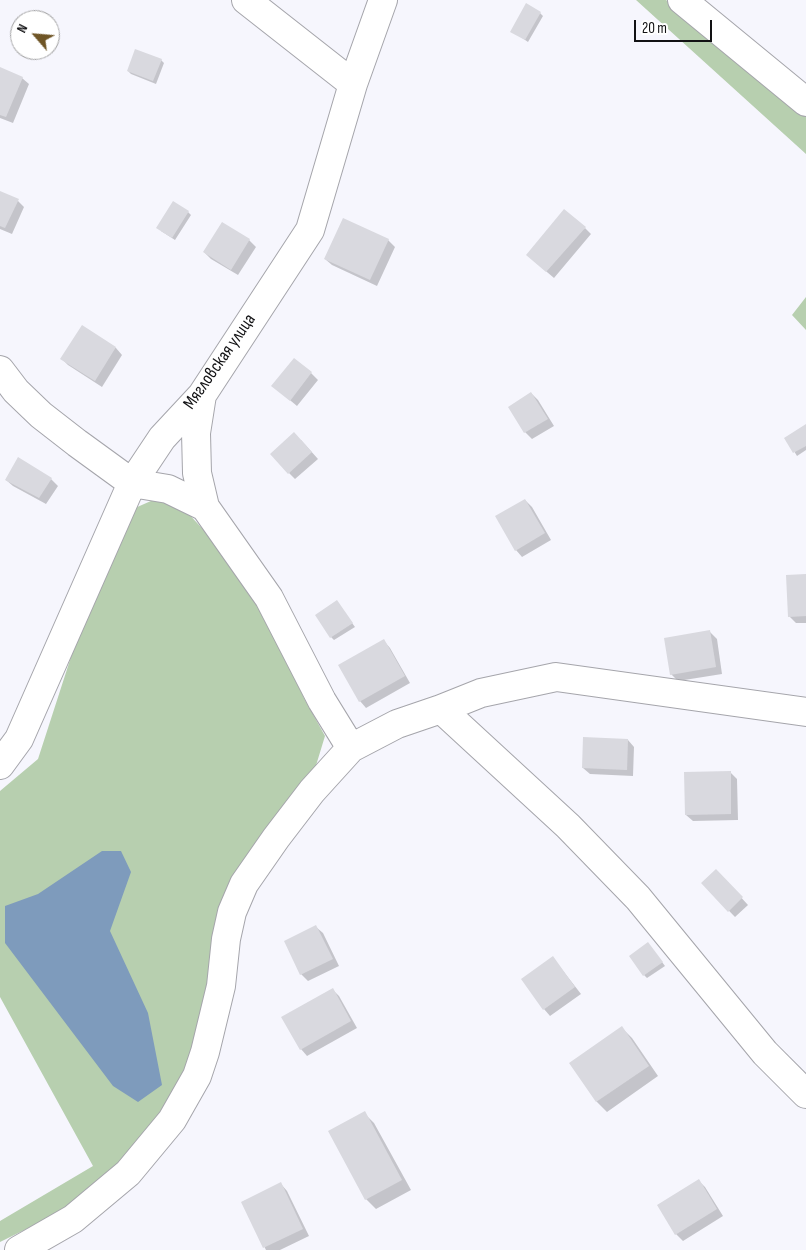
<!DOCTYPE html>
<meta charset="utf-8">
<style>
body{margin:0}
#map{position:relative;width:806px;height:1250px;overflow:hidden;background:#f6f6fd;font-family:"Sofia Sans Condensed",sans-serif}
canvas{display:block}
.north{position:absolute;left:10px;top:10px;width:50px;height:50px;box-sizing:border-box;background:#fff;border:1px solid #a0a0a1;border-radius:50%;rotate:297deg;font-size:14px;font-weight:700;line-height:20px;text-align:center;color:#121214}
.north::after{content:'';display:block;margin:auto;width:18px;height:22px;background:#6f5526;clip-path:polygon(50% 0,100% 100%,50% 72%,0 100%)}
.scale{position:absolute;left:634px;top:20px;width:78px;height:22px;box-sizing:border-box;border:2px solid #121214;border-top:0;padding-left:6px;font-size:15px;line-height:18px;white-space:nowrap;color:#121214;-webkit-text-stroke:4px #fff;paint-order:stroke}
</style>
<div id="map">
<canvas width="806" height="1250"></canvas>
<div class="north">N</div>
<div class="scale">20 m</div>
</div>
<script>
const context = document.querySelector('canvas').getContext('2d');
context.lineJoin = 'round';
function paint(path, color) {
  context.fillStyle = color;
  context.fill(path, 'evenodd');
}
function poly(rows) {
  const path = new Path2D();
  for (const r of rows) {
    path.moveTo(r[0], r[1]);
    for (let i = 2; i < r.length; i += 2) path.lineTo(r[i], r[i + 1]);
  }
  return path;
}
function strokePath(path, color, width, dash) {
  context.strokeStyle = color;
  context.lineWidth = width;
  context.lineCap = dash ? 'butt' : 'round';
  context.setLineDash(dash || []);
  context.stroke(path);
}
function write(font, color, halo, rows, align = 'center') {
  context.font = font + ' "Sofia Sans Condensed",sans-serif';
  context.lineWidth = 4.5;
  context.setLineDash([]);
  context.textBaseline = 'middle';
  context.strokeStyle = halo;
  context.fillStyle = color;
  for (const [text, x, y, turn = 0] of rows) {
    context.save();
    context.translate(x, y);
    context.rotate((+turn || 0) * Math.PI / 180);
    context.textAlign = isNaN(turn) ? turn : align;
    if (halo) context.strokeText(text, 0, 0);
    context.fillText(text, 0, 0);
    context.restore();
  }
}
const green = poly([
 [636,0,666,0,806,115,806,154],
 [806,297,806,330,792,315],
 [160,497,186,511,224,552,266,612,304,698,325,736,314,772,284,812,197,1044,171,1108,123,1161,75,1205,0,1242,0,1221,93,1166,0,997,0,791,38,759,81,626,135,508]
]);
const water = poly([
 [102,851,121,851,131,872,110,931,148,1013,162,1085,138,1102,113,1086,5,943,5,906,38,894]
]);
const shadow = poly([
 [540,13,543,16,528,42,512,31],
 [161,60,164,63,156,84,131,74,128,71],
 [0,68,22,78,29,84,13,123,0,118],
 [0,192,18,201,24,207,12,234,0,229],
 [188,212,191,215,175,240,161,231],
 [222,223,249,240,256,247,238,275,211,259,204,252],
 [585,228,591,234,554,278,534,261],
 [388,240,395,247,377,286,332,265,325,259],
 [82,326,116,348,122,355,102,387,68,365,62,359],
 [311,373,318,380,297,406,273,386],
 [531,393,538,400,554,426,532,439,525,432,510,407],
 [806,426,806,450,797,456,786,438],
 [301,440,318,459,295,479,289,473],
 [51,479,58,486,46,504,13,486,6,480],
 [525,500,532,507,551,540,522,557,516,550],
 [806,576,806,623,796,623,789,616],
 [337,602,355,627,334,640,331,637],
 [710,632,717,639,722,674,678,681,671,674],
 [384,641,390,648,410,683,366,708,360,701],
 [628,740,634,747,633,776,590,774,583,768],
 [730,772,737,779,738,820,693,821,686,815],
 [716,870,748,905,735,917,702,883],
 [316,927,323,933,339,966,308,981,301,974],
 [651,947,665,966,647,978,644,975],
 [553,958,581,994,550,1016,544,1009],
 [333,990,339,996,357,1028,307,1056,301,1049],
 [622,1028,632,1038,658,1076,607,1112,597,1102,571,1063],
 [364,1113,374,1123,411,1190,376,1209,366,1199],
 [699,1181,705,1187,723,1216,683,1241,676,1234,659,1205],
 [281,1184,287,1191,309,1236,280,1250,266,1250,242,1202]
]);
const building = poly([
 [526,3,541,12,525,40,510,32],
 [135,49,162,59,153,81,127,71],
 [0,67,23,77,6,117,0,115],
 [0,191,19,199,5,228,0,226],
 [173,201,189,211,172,238,156,228],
 [564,209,586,227,546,272,526,255],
 [343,218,389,239,370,280,324,259],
 [222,222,250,239,231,270,203,252],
 [82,325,116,347,95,381,60,359],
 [294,358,312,372,290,401,271,386],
 [531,392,548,419,524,433,508,407],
 [806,424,806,446,793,453,784,438],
 [294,432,312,452,288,474,270,454],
 [18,457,52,478,39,498,5,480],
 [525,499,545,533,515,551,495,516],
 [806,574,806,616,788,617,786,575],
 [337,600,353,623,330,638,315,615],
 [710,630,716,667,670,675,664,638],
 [384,639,405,676,359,702,338,665],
 [583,737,628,739,627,770,582,768],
 [731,771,731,814,685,815,684,772],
 [716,869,743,897,728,912,701,883],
 [316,925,333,959,300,975,284,941],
 [648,942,663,962,643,976,629,956],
 [553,956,575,987,543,1010,521,979],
 [333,988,351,1021,300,1050,281,1017],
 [622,1026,649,1066,596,1102,569,1063],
 [365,1111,402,1180,365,1200,328,1131],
 [699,1179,717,1209,675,1235,657,1205],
 [281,1182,303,1229,263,1248,241,1202]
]);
const minor = poly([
 [246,0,353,84],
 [682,0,806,102],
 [0,370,16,391,41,415,77,443,132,483,168,489,205,507,269,598,322,701,351,748],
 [202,395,196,433,197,473,205,507],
 [441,709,568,826,638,898,765,1053,806,1094],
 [0,765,19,739,132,483,162,438,202,395,310,230,353,84,383,0],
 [19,1250,73,1219,128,1173,172,1120,197,1076,205,1052,221,986,226,939,232,912,244,884,276,838,312,791,351,748,397,724,441,709,481,693,556,677,806,712]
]);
const streetNames = [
 ["Мягловская улица",220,362,-55]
];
paint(green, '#b7cfaf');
paint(water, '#7e9bbc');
paint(shadow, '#0003');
paint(building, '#d9d9df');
strokePath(minor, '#a5a5ab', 30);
strokePath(minor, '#fff', 28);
write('18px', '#121214', '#fff', streetNames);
</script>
